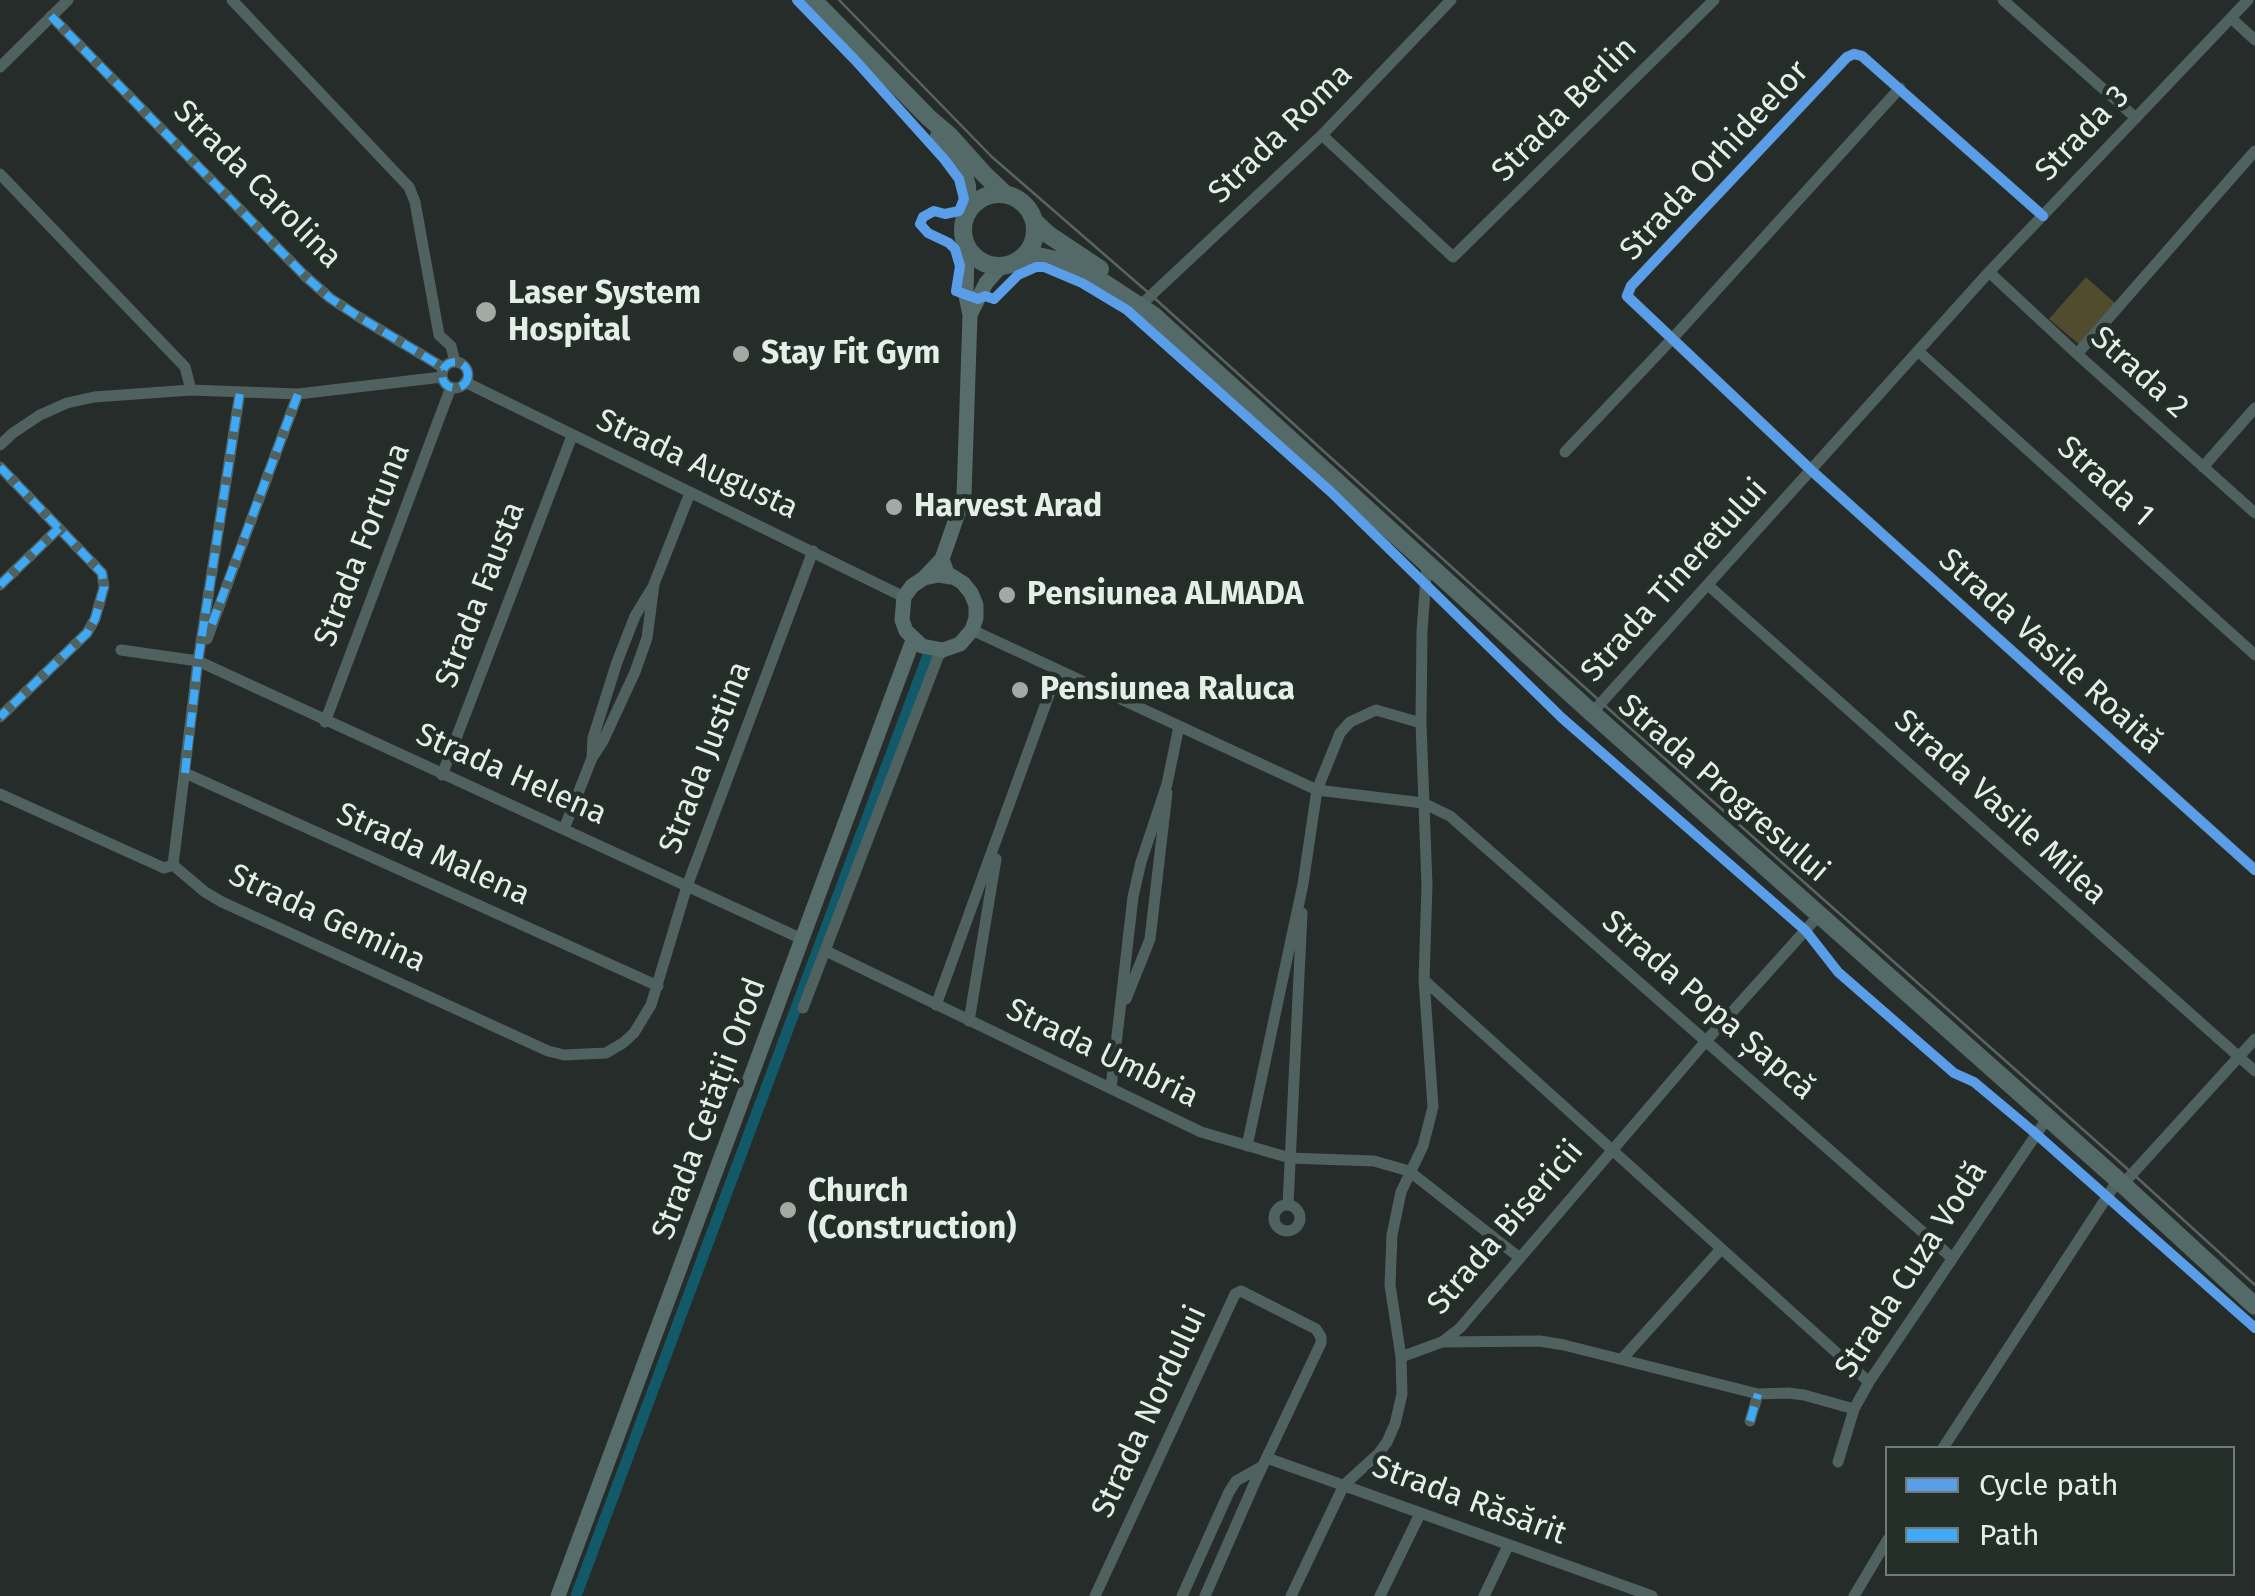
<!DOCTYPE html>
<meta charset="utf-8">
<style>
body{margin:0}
#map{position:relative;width:2255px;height:1596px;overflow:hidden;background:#262c29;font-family:"Fira Sans",sans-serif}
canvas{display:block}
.legend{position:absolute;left:1885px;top:1446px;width:350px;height:130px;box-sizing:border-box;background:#232f28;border:2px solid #717b75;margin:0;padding:12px 18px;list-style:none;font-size:30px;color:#e6eee9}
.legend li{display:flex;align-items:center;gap:20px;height:50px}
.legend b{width:50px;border:2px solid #717b75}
</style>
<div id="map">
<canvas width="2255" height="1596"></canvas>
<ul class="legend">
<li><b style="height:12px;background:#5a9eea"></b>Cycle path</li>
<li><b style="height:12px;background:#3fa9f5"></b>Path</li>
</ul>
</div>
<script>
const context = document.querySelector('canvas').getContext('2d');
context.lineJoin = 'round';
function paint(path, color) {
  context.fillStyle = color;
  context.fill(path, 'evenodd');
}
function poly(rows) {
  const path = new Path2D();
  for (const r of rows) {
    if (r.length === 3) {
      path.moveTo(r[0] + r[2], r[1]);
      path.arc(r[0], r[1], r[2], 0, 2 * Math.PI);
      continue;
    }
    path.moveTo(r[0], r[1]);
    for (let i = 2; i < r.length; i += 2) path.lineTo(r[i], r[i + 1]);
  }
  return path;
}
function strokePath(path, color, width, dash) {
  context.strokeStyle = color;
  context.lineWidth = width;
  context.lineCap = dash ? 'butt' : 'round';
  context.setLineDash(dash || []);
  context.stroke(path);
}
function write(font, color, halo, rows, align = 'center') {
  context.font = font + ' "Fira Sans",sans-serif';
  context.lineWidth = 9;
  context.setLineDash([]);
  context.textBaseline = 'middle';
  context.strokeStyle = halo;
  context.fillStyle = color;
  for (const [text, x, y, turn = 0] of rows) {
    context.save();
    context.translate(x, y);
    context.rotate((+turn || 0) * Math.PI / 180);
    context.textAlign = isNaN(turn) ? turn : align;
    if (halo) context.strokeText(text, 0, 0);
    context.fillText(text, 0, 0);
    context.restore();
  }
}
const green = poly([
 [2086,277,2117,305,2081,346,2049,319]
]);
const canal = poly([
 [576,1596,928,655]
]);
const street = poly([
 [232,0,409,187,415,202,439,335,451,346,455,362],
 [2003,0,2136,118],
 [51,16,305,276,330,298,359,317,444,368],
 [2231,18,2255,40],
 [0,67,68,0],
 [1322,135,1453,257,1714,0],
 [0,174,185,367,191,390],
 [2043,216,1862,56,1854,54,1847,57,1631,286,1627,296,1812,471,2255,870],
 [1989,272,2077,354,2255,513],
 [1144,302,1322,135,1451,0],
 [1918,351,2255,655],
 [2077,354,2255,151],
 [455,375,13],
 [465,382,904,597],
 [0,445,13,433,40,415,67,403,94,397,191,390,298,394,442,377],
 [1565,452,1672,339,1900,88],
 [0,467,102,573,104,587,95,619,87,633,0,717],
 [2203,467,2255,408],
 [0,585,59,528],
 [1709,586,2255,1071],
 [972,630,1317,790,1423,803,1450,816,1951,1257],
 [207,639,298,394],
 [121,650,198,661,802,939],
 [1592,713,1989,272,2248,0],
 [325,722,451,387],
 [592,758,593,738,617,662,635,616,652,588],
 [185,773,658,986],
 [442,775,572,436],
 [0,794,164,868,173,865],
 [564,829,592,758,603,741,635,672,647,638,654,584,690,493],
 [173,865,205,892,222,902,548,1051,564,1055,606,1053,623,1043,634,1033,651,1005,687,886,813,551],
 [173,865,198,661,240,392],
 [826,951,1201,1132,1290,1158,1374,1161,1409,1171,1520,1258],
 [1424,980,1869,1382],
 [1126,999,1150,939,1167,793],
 [936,1005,1058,670],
 [803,1008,938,657,943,650],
 [969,1021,996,859],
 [1111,1088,1133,897,1141,862,1167,784,1179,726],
 [1247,1146,1303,884,1317,790,1340,733,1350,722,1376,710,1421,723],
 [2123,1184,2255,1039],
 [1287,1218,13],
 [1288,1205,1302,913],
 [1442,1342,1540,1341,1564,1345,1758,1394,1788,1393,1804,1395,1854,1409],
 [1401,1357,1442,1342,1460,1328,1706,1041,1820,914],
 [1622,1359,1721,1249],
 [1750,1421,1758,1394],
 [1943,1448,2118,1180],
 [1267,1458,1652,1596],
 [1838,1462,1854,1409,1869,1382,2048,1117],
 [1095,1596,1235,1294,1241,1291,1316,1329,1321,1337,1321,1343,1255,1482,1205,1596],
 [1182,1596,1229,1492,1236,1481,1261,1467],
 [1291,1596,1344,1485,1379,1453,1387,1442,1395,1424,1402,1394,1401,1357,1390,1285,1392,1235,1401,1192,1423,1146,1433,1107,1424,980,1427,886,1421,723,1422,631,1427,564],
 [1380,1596,1420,1514],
 [1484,1596,1508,1546],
 [1854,1596,1888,1539]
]);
const secondary = poly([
 [970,315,986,283,1001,266],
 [942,559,947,573,963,583,971,593,976,605,976,618,972,630,960,644,943,650,922,646,906,631,902,620,904,597,912,586,924,578,939,575,951,577],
 [924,578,942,559,964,496,970,315,966,296,967,246],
 [558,1596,913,640]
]);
const primary = poly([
 [813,0,929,118,949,135,984,174,1005,194],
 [939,136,964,175,967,186,968,211],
 [999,230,36],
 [1035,222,1049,235,1100,269],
 [1022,258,1038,256,1060,261,1092,275,1153,315,1592,713,2118,1180,2255,1306]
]);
const tram = poly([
 [839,0,992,157,1151,295,1602,703,2132,1173,2255,1285]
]);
const quiet = poly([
 [51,16,305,276,330,298,359,317,444,368],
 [455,375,13],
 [0,467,102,573,104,587,95,619,87,633,0,717],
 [0,585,59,528],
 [212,624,298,394],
 [185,773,198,661,240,392],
 [1750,1421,1758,1394]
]);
const cycleway = poly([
 [797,0,855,60,944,159,959,179,964,199,959,211,945,214,934,211,923,217,920,224,928,233,949,243,955,249,960,266,956,291,978,299,985,296,994,299,1018,275,1036,267,1044,267,1082,283,1127,310,1331,492,1562,718,1806,931,1838,972,1954,1073,1974,1082,2035,1133,2255,1328],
 [2043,216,1862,56,1854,54,1847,57,1631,286,1627,296,1812,471,2255,870]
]);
const markers = [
 [486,312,12,"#a3aaa6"],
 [741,354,10,"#a3aaa6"],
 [894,507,10,"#a3aaa6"],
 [1007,595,10,"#a3aaa6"],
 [1020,690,10,"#a3aaa6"],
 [788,1210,10,"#a3aaa6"]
];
const streetNames = [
 ["Strada Berlin",1565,110,-45],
 ["Strada Roma",1281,134,-44],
 ["Strada 3",2083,134,-46],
 ["Strada Orhideelor",1715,161,-47],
 ["Strada Carolina",257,185,45],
 ["Strada 2",2139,373,42],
 ["Strada Augusta",697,465,25],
 ["Strada 1",2105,482,42],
 ["Strada Fortuna",363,545,-69],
 ["Strada Tineretului",1675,581,-48],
 ["Strada Fausta",481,595,-69],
 ["Strada Vasile Roaită",2050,652,42],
 ["Strada Justina",706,758,-69],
 ["Strada Helena",511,775,24],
 ["Strada Progresului",1723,789,41],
 ["Strada Vasile Milea",2000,808,42],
 ["Strada Malena",433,855,24],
 ["Strada Gemina",327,919,25],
 ["Strada Popa Șapcă",1708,1006,41],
 ["Strada Umbria",1102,1054,26],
 ["Strada Cetății Orod",710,1109,-70],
 ["Strada Bisericii",1506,1228,-49],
 ["Strada Cuza Vodă",1912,1270,-57],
 ["Strada Nordului",1150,1412,-65],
 ["Strada Răsărit",1469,1501,20]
];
const poiNames = [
 ["Laser System",508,294],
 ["Hospital",508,331],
 ["Stay Fit Gym",761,354],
 ["Harvest Arad",914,507],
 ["Pensiunea ALMADA",1027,595],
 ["Pensiunea Raluca",1040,690],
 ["Church",808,1192],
 ["(Construction)",808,1229]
];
paint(green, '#504c2d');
strokePath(canal, '#12596a', 11);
strokePath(street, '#506260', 11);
strokePath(secondary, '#566d6b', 15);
strokePath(primary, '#536a69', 18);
strokePath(tram, '#596360', 2.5);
strokePath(quiet, '#3fa9f5', 8, [15, 8]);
strokePath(cycleway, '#5a9eea', 10);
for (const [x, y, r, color] of markers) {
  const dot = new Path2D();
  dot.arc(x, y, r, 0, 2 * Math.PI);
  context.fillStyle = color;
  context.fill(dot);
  strokePath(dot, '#232f28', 4);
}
write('32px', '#e6eee9', '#232f28', streetNames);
write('bold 32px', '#e6eee9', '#232f28', poiNames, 'left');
</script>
